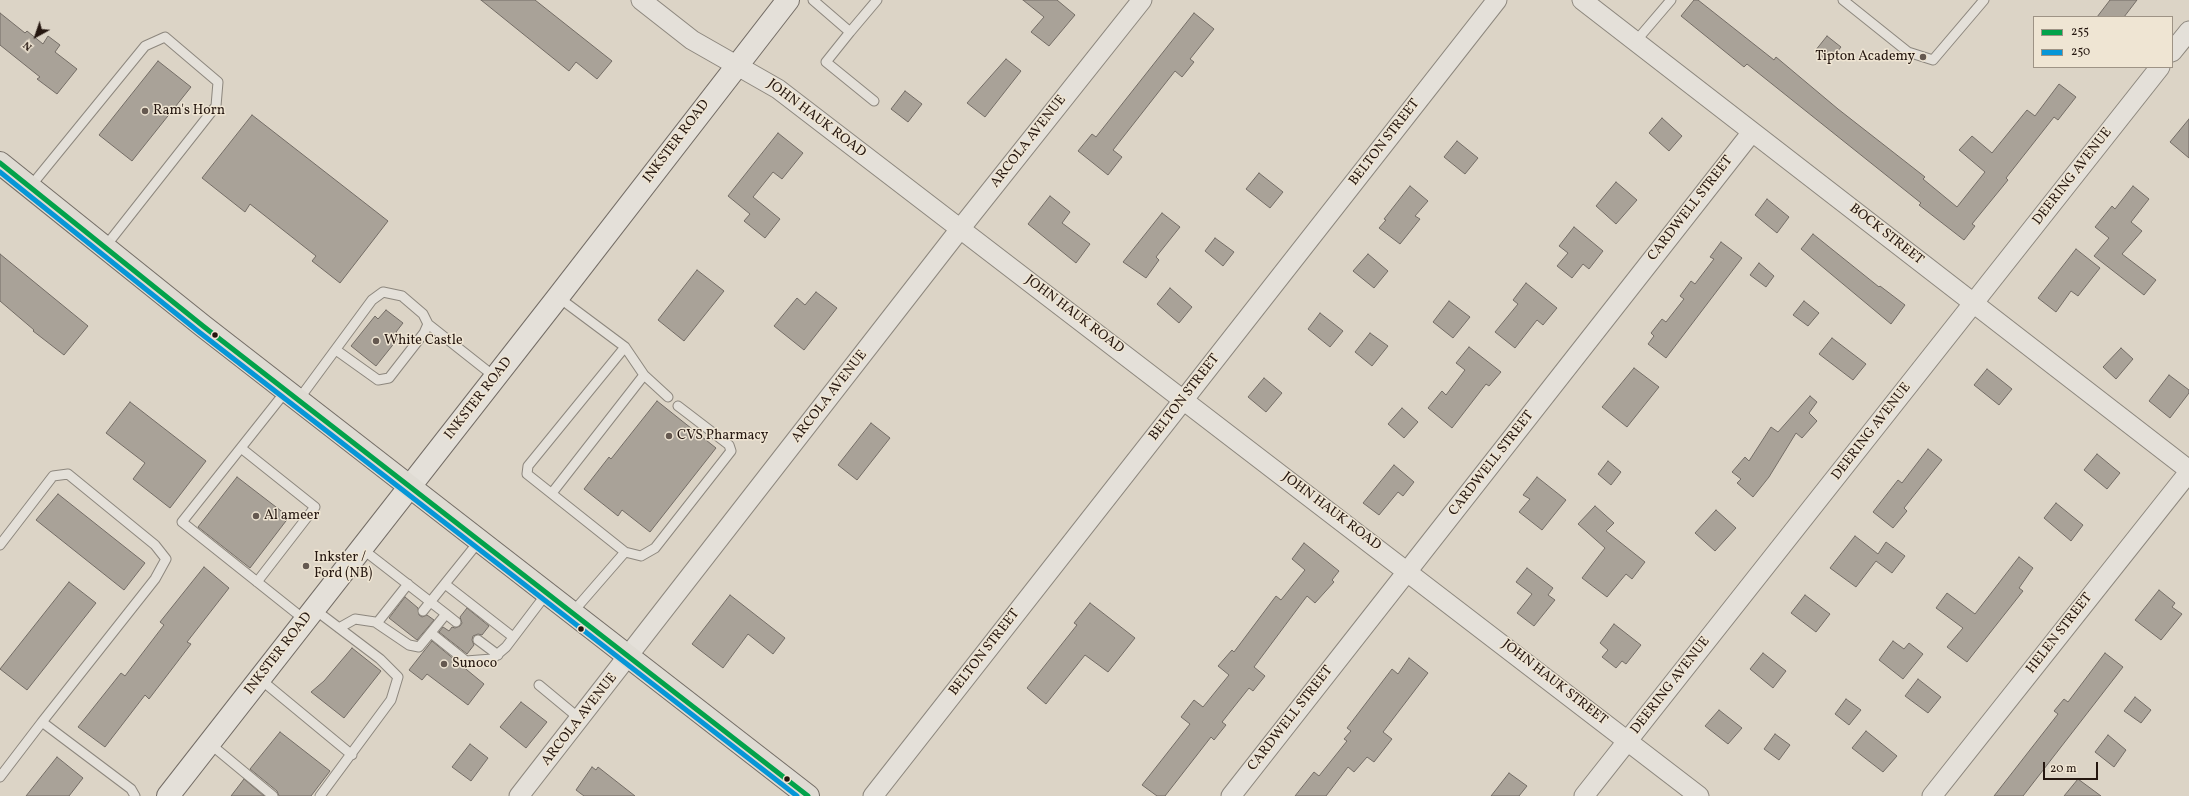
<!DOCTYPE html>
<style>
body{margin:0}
#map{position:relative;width:2189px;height:796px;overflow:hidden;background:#dcd4c6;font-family:Vollkorn,serif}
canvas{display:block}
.legend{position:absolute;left:2033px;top:16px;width:140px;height:52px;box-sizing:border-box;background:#efe5d3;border:1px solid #9e9385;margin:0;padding:5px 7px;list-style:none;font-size:12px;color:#251710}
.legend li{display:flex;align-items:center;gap:8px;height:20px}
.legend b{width:20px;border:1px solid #9e9385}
.north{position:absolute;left:16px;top:16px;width:40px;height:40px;-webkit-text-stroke:3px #efe5d3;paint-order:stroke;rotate:220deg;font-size:11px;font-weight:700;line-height:16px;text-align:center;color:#251710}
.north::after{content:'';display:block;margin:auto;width:14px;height:18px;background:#251710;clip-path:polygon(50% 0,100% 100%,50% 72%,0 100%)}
.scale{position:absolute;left:2043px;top:762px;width:55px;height:18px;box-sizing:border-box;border:2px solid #251710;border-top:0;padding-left:5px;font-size:12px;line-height:14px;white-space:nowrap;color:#251710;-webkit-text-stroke:3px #efe5d3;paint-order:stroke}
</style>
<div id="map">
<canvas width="2189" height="796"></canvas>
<ul class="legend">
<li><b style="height:5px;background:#02a24b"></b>255</li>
<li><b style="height:5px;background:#0696d7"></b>250</li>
</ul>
<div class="north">N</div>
<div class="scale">20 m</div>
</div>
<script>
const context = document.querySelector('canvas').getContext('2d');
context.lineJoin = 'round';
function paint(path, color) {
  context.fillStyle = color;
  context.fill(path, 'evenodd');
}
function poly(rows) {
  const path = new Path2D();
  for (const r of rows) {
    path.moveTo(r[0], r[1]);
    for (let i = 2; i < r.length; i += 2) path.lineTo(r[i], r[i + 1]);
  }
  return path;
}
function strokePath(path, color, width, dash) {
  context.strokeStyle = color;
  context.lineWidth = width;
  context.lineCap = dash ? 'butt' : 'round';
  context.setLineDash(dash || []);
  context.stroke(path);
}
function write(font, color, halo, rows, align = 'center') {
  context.font = font + ' Vollkorn,serif';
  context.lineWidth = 3;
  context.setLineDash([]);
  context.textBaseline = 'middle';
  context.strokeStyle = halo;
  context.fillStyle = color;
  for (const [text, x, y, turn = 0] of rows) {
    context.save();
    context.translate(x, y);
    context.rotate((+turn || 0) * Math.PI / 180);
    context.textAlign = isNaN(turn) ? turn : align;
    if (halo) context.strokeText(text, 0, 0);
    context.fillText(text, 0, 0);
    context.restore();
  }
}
const building = poly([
 [481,0,535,0,612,61,597,79,576,62,569,71,481,0],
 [1023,0,1057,0,1075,15,1049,46,1031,32,1044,17,1023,0],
 [1694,0,1698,0,1774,60,1776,57,1838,109,1925,177,1923,179,1957,207,1985,172,1959,150,1972,136,1992,153,2027,110,2035,116,2059,84,2076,97,2058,120,2054,117,2006,178,2008,180,1972,224,1975,226,1964,240,1919,205,1921,203,1747,64,1744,67,1681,16,1694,0],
 [2110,0,2137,0,2124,17,2097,17,2110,0],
 [0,13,25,33,27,31,43,44,48,36,60,45,55,52,77,69,57,94,37,79,40,77,0,45,0,13],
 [1194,13,1214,29,1190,59,1194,62,1182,77,1175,71,1113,150,1122,157,1108,175,1078,151,1092,134,1096,137,1194,13],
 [1827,36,1841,47,1829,62,1815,51,1827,36],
 [1006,59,1021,71,985,117,967,103,1006,59],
 [158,61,191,87,132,161,99,135,158,61],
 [905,91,922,104,908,122,891,109,905,91],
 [252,115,388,221,340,283,312,261,316,256,250,204,245,212,202,178,252,115],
 [1662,118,1682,136,1669,151,1649,133,1662,118],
 [2189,119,2189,158,2170,142,2189,119],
 [778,133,803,153,782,179,773,172,753,197,780,219,765,238,744,221,750,214,728,196,778,133],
 [1457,141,1478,158,1465,174,1444,157,1457,141],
 [1259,173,1283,192,1270,208,1246,189,1259,173],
 [1616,182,1637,200,1616,224,1596,206,1616,182],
 [1410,186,1428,201,1415,216,1420,219,1400,244,1379,228,1386,220,1384,219,1410,186],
 [2133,186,2149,199,2131,222,2142,231,2122,254,2156,280,2144,295,2094,256,2109,238,2095,227,2112,206,2115,209,2133,186],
 [1050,196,1070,212,1062,223,1090,244,1076,263,1028,224,1050,196],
 [1767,199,1789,217,1777,233,1755,215,1767,199],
 [1162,213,1180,227,1156,257,1159,260,1146,278,1123,262,1162,213],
 [1574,227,1603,251,1589,269,1583,264,1572,278,1557,266,1568,253,1559,246,1574,227],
 [1813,234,1879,287,1880,286,1905,305,1891,324,1801,249,1813,234],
 [1215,238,1234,252,1223,266,1205,251,1215,238],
 [1721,242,1742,258,1666,358,1648,344,1654,336,1651,333,1662,319,1666,322,1684,299,1680,296,1691,281,1695,284,1714,259,1710,257,1721,242],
 [2076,249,2100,268,2078,296,2071,291,2056,312,2038,298,2076,249],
 [0,254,88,326,64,355,33,331,34,330,0,301,0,254],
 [1368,254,1388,271,1374,288,1353,271,1368,254],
 [1759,263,1774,276,1766,287,1750,275,1759,263],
 [697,270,724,291,684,341,658,320,697,270],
 [1526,283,1557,308,1543,325,1537,320,1515,348,1495,332,1518,304,1513,300,1526,283],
 [1170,288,1192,307,1179,323,1157,304,1170,288],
 [816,292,837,308,804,350,774,326,797,298,805,305,816,292],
 [1449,301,1470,317,1453,338,1433,322,1449,301],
 [1804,301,1819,313,1808,326,1793,315,1804,301],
 [386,310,403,323,396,332,400,336,376,366,351,346,375,316,378,319,386,310],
 [1320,313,1343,331,1330,347,1308,329,1320,313],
 [1370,333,1388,346,1372,366,1355,352,1370,333],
 [1832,338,1866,364,1853,380,1819,354,1832,338],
 [1469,347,1501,372,1489,386,1486,384,1452,428,1428,408,1442,391,1446,395,1465,370,1456,363,1469,347],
 [2121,348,2133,359,2116,379,2103,367,2121,348],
 [1634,368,1659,387,1627,427,1602,407,1634,368],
 [1987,369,2012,389,1999,405,1974,385,1987,369],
 [2169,375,2189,390,2189,393,2170,418,2149,401,2169,375],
 [1264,378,1282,393,1266,412,1248,397,1264,378],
 [1810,396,1817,402,1809,413,1817,421,1802,438,1796,433,1769,477,1753,497,1737,483,1741,479,1732,472,1745,457,1749,461,1771,427,1778,432,1810,396],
 [657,401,716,448,650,532,622,510,618,516,584,489,609,457,611,459,657,401],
 [130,402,206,461,170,508,133,479,145,463,106,433,130,402],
 [1402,408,1418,422,1404,438,1388,424,1402,408],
 [871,423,890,438,857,480,838,465,871,423],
 [1928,449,1942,460,1904,508,1907,511,1893,528,1873,512,1898,480,1902,483,1928,449],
 [2097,454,2120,473,2107,489,2084,470,2097,454],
 [1608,461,1621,472,1611,485,1598,474,1608,461],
 [1394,465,1414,482,1403,496,1398,492,1379,515,1363,503,1394,465],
 [237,477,289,517,250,568,198,527,237,477],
 [1537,477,1566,500,1542,530,1519,512,1530,499,1523,495,1537,477],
 [58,494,145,563,124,590,36,520,58,494],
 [2056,503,2083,525,2071,541,2044,518,2056,503],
 [1595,506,1614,523,1606,531,1645,562,1632,579,1626,574,1607,597,1582,578,1605,548,1578,524,1595,506],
 [1716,510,1736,528,1715,551,1695,533,1716,510],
 [1855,536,1878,554,1886,542,1905,556,1892,573,1876,561,1856,587,1830,568,1855,536],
 [1304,543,1339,571,1332,580,1334,582,1315,603,1307,596,1254,667,1265,676,1253,691,1249,688,1222,722,1226,725,1214,740,1211,737,1165,796,1157,796,1142,785,1190,724,1181,717,1194,700,1203,707,1229,675,1218,666,1232,650,1234,652,1276,596,1281,600,1305,570,1292,559,1304,543],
 [2019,557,2033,568,2019,588,2023,591,1967,662,1947,647,1963,628,1936,608,1947,593,1975,614,2019,557],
 [204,567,229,588,187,642,191,644,149,699,145,695,105,747,78,727,121,673,125,676,164,625,160,622,204,567],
 [1527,568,1553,588,1548,595,1555,600,1534,626,1517,613,1532,594,1516,582,1527,568],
 [69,582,96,603,27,690,0,669,69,582],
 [2159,590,2175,603,2172,607,2182,614,2161,640,2135,620,2159,590],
 [730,595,785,638,773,654,748,634,723,668,692,644,730,595],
 [1805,595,1830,614,1816,632,1791,613,1805,595],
 [405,597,418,608,419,615,422,617,427,615,434,620,417,640,389,618,405,597],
 [1090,603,1135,638,1108,672,1085,655,1046,704,1027,688,1077,625,1074,623,1090,603],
 [467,608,489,626,482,635,478,634,473,636,472,640,474,645,467,654,439,632,443,627,449,631,452,627,455,628,460,626,462,623,460,617,467,608],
 [1614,624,1641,645,1626,664,1622,661,1616,668,1602,657,1608,650,1600,643,1614,624],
 [432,641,484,684,468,705,427,674,422,680,409,670,432,641],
 [1893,641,1904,649,1909,643,1923,654,1903,679,1879,660,1893,641],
 [352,648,381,671,344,718,311,692,324,681,352,648],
 [1763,653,1786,671,1773,688,1750,669,1763,653],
 [2105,653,2123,667,2023,796,1994,796,2058,714,2054,711,2064,699,2068,702,2105,653],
 [1409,658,1428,673,1383,732,1392,739,1374,762,1367,757,1354,772,1348,767,1326,796,1295,796,1314,772,1319,776,1347,741,1344,739,1351,731,1347,728,1392,669,1398,674,1409,658],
 [1918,679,1941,697,1928,713,1905,696,1918,679],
 [2135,697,2151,710,2141,723,2124,711,2135,697],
 [1846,699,1861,710,1849,725,1835,714,1846,699],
 [521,702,547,722,526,748,500,727,521,702],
 [1719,710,1742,728,1728,744,1705,726,1719,710],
 [1866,731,1897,756,1883,772,1852,748,1866,731],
 [280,732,330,771,311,796,279,796,277,791,250,769,280,732],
 [1775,734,1790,745,1779,760,1764,749,1775,734],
 [2108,735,2126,750,2114,767,2095,752,2108,735],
 [470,744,488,758,471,781,452,767,470,744],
 [57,757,83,778,69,796,26,796,57,757],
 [592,767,596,770,598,767,635,796,584,796,576,790,592,767],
 [1509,773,1527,786,1519,796,1491,796,1509,773],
 [244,779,264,796,231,796,244,779],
 [2078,779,2101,796,2064,796,2078,779]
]);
const lane = poly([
 [813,0,850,32,877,0],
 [1843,0,1908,52,1933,60,1984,0],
 [850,32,826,62,874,101],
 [1636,41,1671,0],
 [30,187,145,46,165,37,218,82,216,106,105,247],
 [558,297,625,347,644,375,668,397],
 [625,347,528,466,527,474,625,552,641,556,655,548,731,451,729,445,678,406],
 [336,350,378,380,389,378,424,333,428,324],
 [286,391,182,522,305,620],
 [299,399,372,300,383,292,402,296,423,314,428,324,495,377],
 [241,448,315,507,257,582],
 [552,493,644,375],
 [0,545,53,476,68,474,155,545,166,559,155,579,42,722],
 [445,584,513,637],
 [314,609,380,659,398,677,391,700,320,796],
 [423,611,480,540],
 [572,613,625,552],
 [446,614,456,622],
 [377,623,408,584],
 [339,628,355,619,375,622,409,645,419,647,446,614,361,548],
 [431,633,466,661,492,659,506,647,547,593],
 [478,640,498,655],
 [260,679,352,755],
 [539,685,580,719],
 [209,743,273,796],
 [0,777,42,722,131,789,135,796]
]);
const street = poly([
 [641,0,692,40,778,89,1699,796],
 [1582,0,2189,470],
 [2172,52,2189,31],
 [519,796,960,229,1142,0],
 [873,796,1497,0],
 [1231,796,1752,132],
 [1584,796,2160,67],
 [1932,796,2189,472]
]);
const secondary = poly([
 [168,796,558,297,788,0]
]);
const primary = poly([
 [0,163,203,326,808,796]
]);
const bus1 = poly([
 [0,163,203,326,808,796]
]);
const bus2 = poly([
 [0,172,199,332,797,796]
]);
const markers = [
 [1923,57,4,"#655950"],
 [145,111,4,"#655950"],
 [215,335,3.5,"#251710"],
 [376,341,4,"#655950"],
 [669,436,4,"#655950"],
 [256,516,4,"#655950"],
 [306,566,4,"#655950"],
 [581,629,3.5,"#251710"],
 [444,664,4,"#655950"],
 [787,779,3.5,"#251710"]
];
const poiNames = [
 ["Tipton Academy",1915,57,"right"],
 ["Ram's Horn",153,111],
 ["White Castle",384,341],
 ["CVS Pharmacy",677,436],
 ["Al ameer",264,516],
 ["Inkster /",314,558],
 ["Ford (NB)",314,574],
 ["Sunoco",452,664]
];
const streetNames = [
 ["JOHN HAUK ROAD",816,119,37],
 ["INKSTER ROAD",677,142,-53],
 ["ARCOLA AVENUE",1029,142,-52],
 ["BELTON STREET",1385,143,-52],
 ["DEERING AVENUE",2073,177,-52],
 ["CARDWELL STREET",1691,209,-52],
 ["BOCK STREET",1886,235,38],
 ["JOHN HAUK ROAD",1074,315,37],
 ["ARCOLA AVENUE",830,397,-52],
 ["BELTON STREET",1185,398,-52],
 ["INKSTER ROAD",479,399,-52],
 ["DEERING AVENUE",1872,432,-52],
 ["CARDWELL STREET",1492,464,-52],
 ["JOHN HAUK ROAD",1331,512,37],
 ["HELEN STREET",2060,634,-52],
 ["BELTON STREET",985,653,-52],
 ["INKSTER ROAD",279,654,-52],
 ["JOHN HAUK STREET",1554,683,38],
 ["DEERING AVENUE",1671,686,-52],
 ["CARDWELL STREET",1291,719,-52],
 ["ARCOLA AVENUE",580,720,-52]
];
paint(building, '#a9a298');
strokePath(building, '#746d66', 1);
strokePath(lane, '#8d877e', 11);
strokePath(street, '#8d877e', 21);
strokePath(secondary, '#746d66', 24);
strokePath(primary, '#746d66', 24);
strokePath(lane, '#e4e0d9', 9);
strokePath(street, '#e4e0d9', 19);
strokePath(secondary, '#e4e0d9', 22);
strokePath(primary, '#dfdbd3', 22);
strokePath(bus1, '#02a24b', 5);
strokePath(bus2, '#0696d7', 5);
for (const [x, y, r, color] of markers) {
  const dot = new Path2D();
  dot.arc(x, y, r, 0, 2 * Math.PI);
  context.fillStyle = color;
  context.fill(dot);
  strokePath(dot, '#efe5d3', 1.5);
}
write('14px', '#251710', '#efe5d3', poiNames, 'left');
write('14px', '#251710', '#efe5d3', streetNames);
</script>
